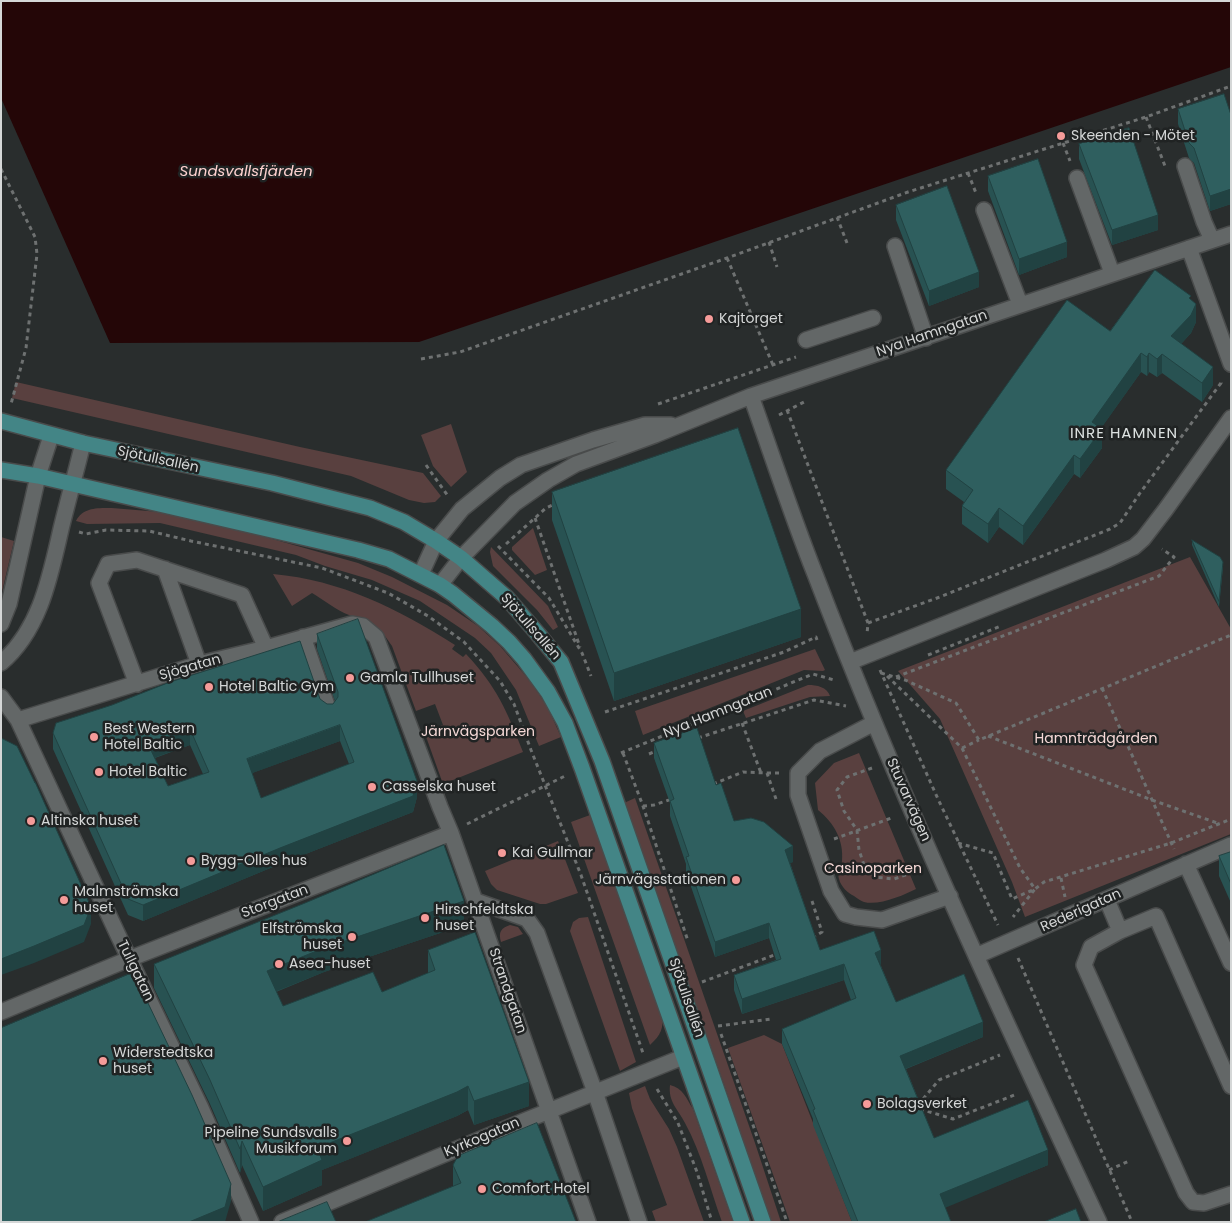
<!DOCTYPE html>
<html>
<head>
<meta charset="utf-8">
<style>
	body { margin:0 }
	#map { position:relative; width:1232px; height:1223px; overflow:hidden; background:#292d2d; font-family:Poppins,sans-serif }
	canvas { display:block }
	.frame { position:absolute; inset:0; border:2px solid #d5d7d7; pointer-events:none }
</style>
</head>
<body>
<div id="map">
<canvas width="1232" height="1223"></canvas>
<div class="frame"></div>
</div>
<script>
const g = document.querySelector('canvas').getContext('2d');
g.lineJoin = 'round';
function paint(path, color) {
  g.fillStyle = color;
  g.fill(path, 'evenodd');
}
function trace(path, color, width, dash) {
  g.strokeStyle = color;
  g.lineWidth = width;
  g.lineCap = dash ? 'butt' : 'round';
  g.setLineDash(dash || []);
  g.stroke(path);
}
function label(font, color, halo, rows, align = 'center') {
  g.font = font + ' Poppins,sans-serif';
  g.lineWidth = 5;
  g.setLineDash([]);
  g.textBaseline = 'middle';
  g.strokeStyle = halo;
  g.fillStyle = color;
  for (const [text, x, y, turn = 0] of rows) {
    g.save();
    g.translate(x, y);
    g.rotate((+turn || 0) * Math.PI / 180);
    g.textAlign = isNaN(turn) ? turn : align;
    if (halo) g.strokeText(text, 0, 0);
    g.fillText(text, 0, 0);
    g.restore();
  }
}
paint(new Path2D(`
	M16,382L300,447L423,473L441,496L435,502L424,503L409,500L351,476L12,398Z
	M451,424L467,472L451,487L433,466L421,435Z
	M112,508L160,512L251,533L358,563L392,577L447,605L478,626L500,646L531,682L548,708L561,737L539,746L516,690L491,653L475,638L420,601L372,580L325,566L296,555L160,523L87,524L76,521C83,507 98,508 112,508Z
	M533,528L547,570L535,575L512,550V547Z
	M1,537L14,541L1,596Z
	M491,547L548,606L558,627L553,630L537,610L493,566L490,552Z
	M1190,557L1231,629V834L1025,917L1012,882L940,719L898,671Z
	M273,574C341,580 398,609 455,645L452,649L463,657L466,654C497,687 507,711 523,752L443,784L424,731L443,725L435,704L416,711L392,646C377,623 372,624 349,615C336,610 324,600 312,593L292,606Z
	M815,649L825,670L823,671L804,670L643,735L635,711Z
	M808,685C817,685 827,687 830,696L810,697L746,718L743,711Z
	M859,753L916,889C904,895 879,906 864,902C861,901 857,898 854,896C848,893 841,887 839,879C837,872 841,868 842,861C844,840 834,823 818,810L815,783L834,763Z
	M635,798L755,1143L781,1222H770L726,1090L624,803Z
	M590,815L662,1014C664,1028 661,1035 650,1045L571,822Z
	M558,841L578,893L546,904H540L497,890L491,884L485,871Z
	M588,917L636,1062L620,1071L570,931L573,922L579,918Z
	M510,925L518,927L523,934L501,942C498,932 501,928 510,925Z
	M764,1035L782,1044L852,1222H790L728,1048Z
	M670,1085C683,1088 686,1098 693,1109L733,1222H722C710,1189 702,1154 685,1123C678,1109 668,1102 670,1085Z
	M645,1086L650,1099L669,1129L677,1147L704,1222H656L652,1211L667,1205L632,1108L629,1093Z`), '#59403f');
paint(new Path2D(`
	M1,1H1231V67L419,342L110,343L1,98Z`), '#240607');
const minor = new Path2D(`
	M1185,166L1204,222L1212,240
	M1077,178L1112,273
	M984,210L1020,304
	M895,246L926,338
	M1189,248L1231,364
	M806,340L873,318
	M751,396C772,455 792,516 815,574C899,794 999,1008 1099,1222
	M165,569L199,664
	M421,574L436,541L462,509L500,478L521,465L593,440L645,425H671
	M440,585L461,558L515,503L548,480L576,464L655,435L751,396L1231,234
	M1,624L9,604L38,476L51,436
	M303,637L329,711
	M850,662L1106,560L1134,547L1143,539L1166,509L1231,418
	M1,663C40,630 50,577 61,529C68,500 76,472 83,443
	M137,684L99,583L108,564L137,560L242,595L266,648
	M1,697L18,720L118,935L201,1108L251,1222
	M18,720L199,664L266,648L352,624L363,626L376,637L440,807L451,833L588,1222
	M874,723L820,751L798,773V795L831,891L845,914L856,917L882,920L950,896
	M1186,864L1231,963
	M1107,900L1120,931L1156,916L1231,1086
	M476,901L527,919L537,933L595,1092L639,1222
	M1120,931L1091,947L1084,965L1186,1193L1193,1202L1204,1203L1231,1194
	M976,956L1231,845
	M1,1012L129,959L451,833
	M282,1222L524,1121L683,1057`);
const major = new Path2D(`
	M1,421L83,443L272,483L370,508L404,522L436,541L461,558L507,598L538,634L561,662L602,761L763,1222
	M1,470L38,476L358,550L389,559L440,585L453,594L492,626L509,642L524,659L548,692L565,723L582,768L742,1222`);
trace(minor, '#494b4b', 18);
trace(major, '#494b4b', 18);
trace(new Path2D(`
	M1146,117L1165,166
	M1063,143L1070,161
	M1,169L35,237L37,254L26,348L11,404
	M968,173L976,193
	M837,217L847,243
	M769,242L777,267
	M727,258L773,365
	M421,359L460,352L727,258L908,192L1146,117L1231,86
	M658,404L796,357
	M787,410L868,623L867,634
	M779,415L804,402
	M426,465L448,496
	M535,518L580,647
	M79,532L86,534L106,530L149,531L191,541L322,568L388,593L428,616L464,642L500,681L514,704L531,750L581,875L643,1053
	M506,544L546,508L555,504
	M498,546L549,598L582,653L591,676
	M868,623L937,598L1110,529L1120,523L1140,493L1221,383L1220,381
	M928,655L1001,626
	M880,670L938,799L998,925
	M881,673L905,680L956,703L979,740L1231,635
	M887,676L962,748L979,740
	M896,677L1159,576L1174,557L1162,549
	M1102,688L1174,849
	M605,712L784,652L816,637L817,640
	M742,723L761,773
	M988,736L1152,800L1220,824
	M698,738L814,700L846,706
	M962,748L1020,868L1035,889L1013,917
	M621,753L813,674L834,680
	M623,753L643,806L688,941
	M649,754L656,751
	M872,768L847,777L837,790L844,811L857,830L859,850L864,865L875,877L894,879L917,871
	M767,773H779
	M713,784L743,772L767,773L776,799
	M643,806L654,805L672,799
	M467,824L565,776
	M834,839L894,817
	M958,843L993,853L1012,899L1035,889L1044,882L1171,843L1231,819
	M1061,878L1065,897
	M812,901L822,932L812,938
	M1018,958L1132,1222
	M702,982L777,954
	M718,1026L771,1019
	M721,1034L787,1222
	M657,1089L678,1123L697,1172L712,1222
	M918,1105L939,1080L1000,1055
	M920,1109L953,1119L1017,1094
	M1109,1170L1129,1161`), '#6e7171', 3, [4, 4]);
trace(minor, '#636767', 15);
trace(major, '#438586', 15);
paint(new Path2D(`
	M1178,109L1231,115V204L1210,211L1194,163L1189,158L1178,124Z
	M1079,144L1158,230L1112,245L1079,159Z
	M988,176L1067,257L1019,275L988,191Z
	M896,205L979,287L929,306L896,220Z
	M1191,300L1196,322L1191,333L1181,344L1213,385L1202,402L1162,373L1157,377L1149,372L1147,376L1141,372L1101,428L1102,448L1080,478L1074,474L1023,545L999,527L988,543L962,524V506L964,502L946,489V470L1110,331Z
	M552,492L801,637L614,701L552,520Z
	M1192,540L1223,567L1219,607L1192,545Z
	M317,634L417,797L413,812L280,864L143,921L128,915L53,749V733L333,704L335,701L317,649ZM340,741L349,764L261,798L252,773ZM190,745L203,774L168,786L155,758Z
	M654,743L716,785L734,821L793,862L790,863L820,950L881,966L896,1002L983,1037L906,1069L934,1138L1048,1165L945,1207L951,1222H852L813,1125V1119L782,1044V1029L851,1000L844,980L742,1014L734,990V975L776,960L769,938L715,957L686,872V864L670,816V803L654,758Z
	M1231,852V903L1219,876V856Z
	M464,925L324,972L276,992L283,1006L382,992L428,973V950L529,1106L474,1125L468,1110L457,1116L322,1170V1185L263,1211L242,1165L240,1173L210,1104L154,988V964Z
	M453,1165L576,1222L453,1186Z`), '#285252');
paint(new Path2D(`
	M1231,189V204L1210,211V196Z
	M1158,215V230L1112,245V230Z
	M1067,242V257L1019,275V259Z
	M979,272V287L929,306V291Z
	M1196,304V322L1191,333L1171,355V336Z
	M1141,353V372L1092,441V422Z
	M1149,353V372L1147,376V357Z
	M1162,354V373L1157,377V359Z
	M1213,367V385L1202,402V383Z
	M1102,429V448L1080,478V459Z
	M1074,455V474L1023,545V526Z
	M999,508V527L988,543V524Z
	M801,609V637L614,701V673Z
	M340,725V741L247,775V759Z
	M190,729V745L148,760V744Z
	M417,781V797L413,812L280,864L143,921V905Z
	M793,846V862L785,865V850Z
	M464,901V925L324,972L267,995V971L324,948Z
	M91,907V924L84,942L34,963L1,975V959Z
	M769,923V938L715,957V942Z
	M881,950V966L875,953Z
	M844,964V980L742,1014V999Z
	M983,1022V1037L900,1071V1056Z
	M529,1082V1106L474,1125V1101Z
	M468,1086V1110L457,1116L322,1170V1185L263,1211V1187L317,1148Z
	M242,1141V1165L240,1173V1149Z
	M1048,1150V1165L940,1210V1194Z
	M231,1184V1201L225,1222H189Z`), '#214242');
const building = new Path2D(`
	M1224,94L1231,115V189L1210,196L1194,148L1189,143L1178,109Z
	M1129,128L1158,215L1112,230L1079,144Z
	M1038,159L1067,242L1019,259L988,176Z
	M947,186L979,272L929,291L896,205Z
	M1155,270L1191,296L1189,298L1196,304L1191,315L1171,336L1213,367L1202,383L1162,354L1157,359L1149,353L1147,357L1141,353L1092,422L1102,429L1080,459L1074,455L1023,526L999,508L988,524L962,506L973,490L946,470L1067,300L1110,331Z
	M738,428L801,609L614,673L552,492Z
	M1192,540L1220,557L1223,562L1219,601Z
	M358,619L417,781L413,796L280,848L143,905L128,899L53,733L56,723L112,705L170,682L300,641L320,699L327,704H333L338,697V692L317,634ZM340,725L354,762L261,798L247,759ZM190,729L209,772L168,786L148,744Z
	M697,728L716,785L721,783L734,821L751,818L764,822L793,846L785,850L820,950L874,931L881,950L875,953L896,1002L964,974L983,1022L900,1056L934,1138L1028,1100L1048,1150L940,1194L951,1222H858L813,1110L815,1109L782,1029L856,998L844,964L742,999L734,975L781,959L769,923L715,942L686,857L689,856L670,801L674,799L654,743Z
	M1,738L17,746L35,783V782L91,907L84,925L34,946L1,959Z
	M444,845L464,901L324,948L267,971L283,1006L373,972L382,992L435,970L428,950L475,932L529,1082L474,1101L468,1086L457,1092L317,1148L322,1160L263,1187L242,1141L240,1149L210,1080L154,964L305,903Z
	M1231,852V884L1219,856Z
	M132,973L134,978H136L192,1095L231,1184L225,1207L189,1222H1V1028Z
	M537,1123L576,1222H365L461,1183L453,1165L458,1156Z
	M327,1202L336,1222L280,1221Z
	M1076,1209L1081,1222H1044Z`);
paint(building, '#2f5f5f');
trace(building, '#214242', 1);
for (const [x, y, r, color] of [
	[1061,136,5,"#f59b99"],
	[709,319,5,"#f59b99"],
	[350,678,5,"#f59b99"],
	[209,687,5,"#f59b99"],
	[94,737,5,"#f59b99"],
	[99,772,5,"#f59b99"],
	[372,787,5,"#f59b99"],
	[31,821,5,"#f59b99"],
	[502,853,5,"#f59b99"],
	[191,861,5,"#f59b99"],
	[736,880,5,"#f59b99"],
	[64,900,5,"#f59b99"],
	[425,918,5,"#f59b99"],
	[352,937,5,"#f59b99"],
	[279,964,5,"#f59b99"],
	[103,1061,5,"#f59b99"],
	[867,1104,5,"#f59b99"],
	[347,1141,5,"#f59b99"],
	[482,1189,5,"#f59b99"]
]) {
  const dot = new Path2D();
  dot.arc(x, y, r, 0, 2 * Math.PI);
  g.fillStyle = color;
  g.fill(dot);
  trace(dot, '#202323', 2);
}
label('14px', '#d5d7d7', '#202323', [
	["Skeenden - Mötet",1071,136],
	["Kajtorget",719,319],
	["Gamla Tullhuset",360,678],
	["Hotel Baltic Gym",219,687],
	["Best Western",104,729],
	["Hotel Baltic",104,745],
	["Hotel Baltic",109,772],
	["Casselska huset",382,787],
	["Altinska huset",41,821],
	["Kai Gullmar",512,853],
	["Bygg-Olles hus",201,861],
	["Järnvägsstationen",726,880,"right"],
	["Malmströmska",74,892],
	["huset",74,908],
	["Hirschfeldtska",435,910],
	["huset",435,926],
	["Elfströmska",342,929,"right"],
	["huset",342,945,"right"],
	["Asea-huset",289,964],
	["Widerstedtska",113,1053],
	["huset",113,1069],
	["Bolagsverket",877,1104],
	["Pipeline Sundsvalls",337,1133,"right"],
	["Musikforum",337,1149,"right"],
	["Comfort Hotel",492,1189]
], 'left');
label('14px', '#d5d7d7', '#202323', [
	["Nya Hamngatan",932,334,-19],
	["Sjötullsallén",158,460,12],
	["Sjötullsallén",530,627,49],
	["Sjögatan",190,668,-16],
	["Nya Hamngatan",718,713,-22],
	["Stuvarvägen",908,800,66],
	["Storgatan",275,902,-21],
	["Rederigatan",1081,911,-24],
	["Tullgatan",135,971,64],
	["Strandgatan",507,991,71],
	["Sjötullsallén",686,998,71],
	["Kyrkogatan",482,1138,-23]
]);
label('14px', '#f6d9d7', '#202323', [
	["Järnvägsparken",478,732],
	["Hamnträdgården",1096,739],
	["Casinoparken",873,869]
]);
label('italic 15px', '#fed2d0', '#202323', [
	["Sundsvallsfjärden",246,172]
]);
g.letterSpacing = '1px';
label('15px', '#dde2e1', '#202323', [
	["INRE HAMNEN",1124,434]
]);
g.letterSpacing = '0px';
</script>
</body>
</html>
